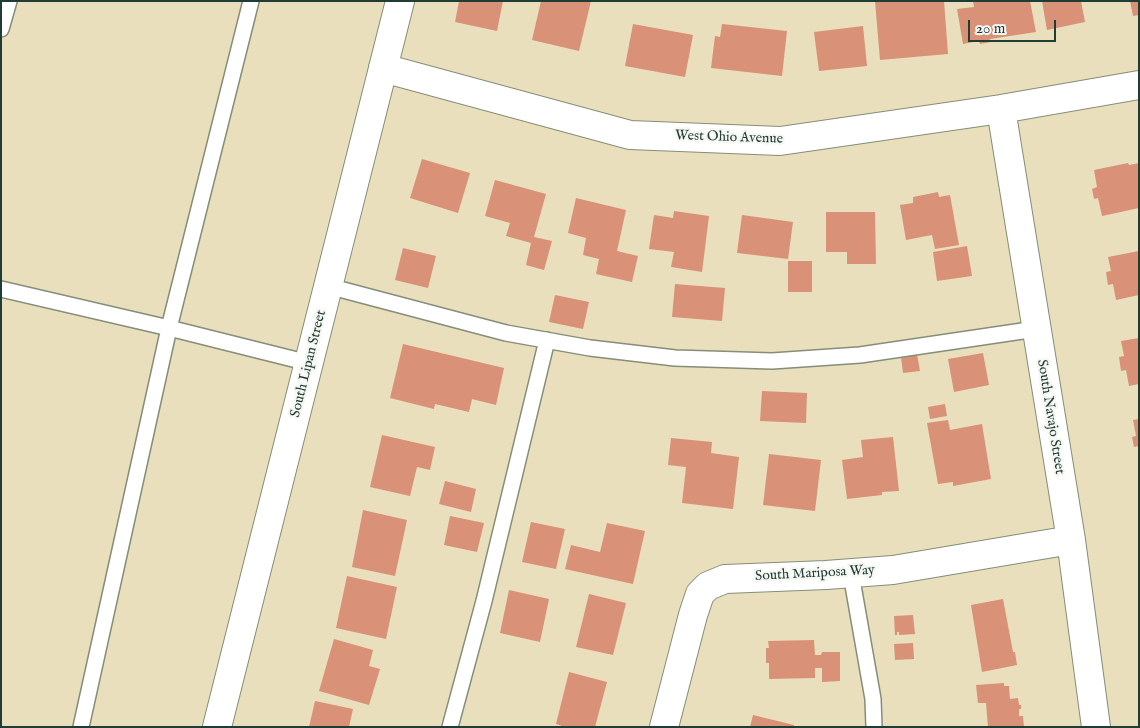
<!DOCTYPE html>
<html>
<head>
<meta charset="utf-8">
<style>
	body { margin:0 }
	#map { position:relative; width:1140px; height:728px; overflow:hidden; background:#e9dfbd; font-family:"IM FELL English",serif }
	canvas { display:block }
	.frame { position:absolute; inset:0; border:2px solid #1f3d34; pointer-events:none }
	.scale { position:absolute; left:968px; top:20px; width:88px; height:22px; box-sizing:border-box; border:2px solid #1f3d34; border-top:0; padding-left:6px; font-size:15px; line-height:18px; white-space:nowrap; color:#1f3d34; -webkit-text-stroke:4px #f6f6f2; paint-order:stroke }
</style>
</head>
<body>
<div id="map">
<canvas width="1140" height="728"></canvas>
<div class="frame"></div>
<div class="scale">20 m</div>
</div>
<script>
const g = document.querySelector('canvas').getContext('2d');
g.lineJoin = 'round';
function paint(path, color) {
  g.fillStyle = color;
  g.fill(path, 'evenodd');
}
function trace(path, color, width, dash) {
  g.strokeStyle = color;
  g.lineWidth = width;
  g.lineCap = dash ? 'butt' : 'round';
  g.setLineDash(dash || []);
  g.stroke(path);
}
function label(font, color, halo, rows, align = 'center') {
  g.font = font + ' "IM FELL English",serif';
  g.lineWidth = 4.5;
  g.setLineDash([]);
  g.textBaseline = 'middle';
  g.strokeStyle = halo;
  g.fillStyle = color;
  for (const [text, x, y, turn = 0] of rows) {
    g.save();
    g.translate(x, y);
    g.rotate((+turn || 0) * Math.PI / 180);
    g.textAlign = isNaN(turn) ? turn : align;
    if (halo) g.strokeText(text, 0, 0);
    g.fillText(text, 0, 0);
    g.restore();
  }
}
paint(new Path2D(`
	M459,1H503L497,31L455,22Z
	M541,1H591L579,51L532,40Z
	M875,1H944L948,54L880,60Z
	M973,1H1030L1036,32L990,39L991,42L980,44L979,41L963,44L957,9L974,7Z
	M1042,1H1081L1085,22L1047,30Z
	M1130,1H1139V15L1133,16Z
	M633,24L693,35L685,77L625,66Z
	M722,24L787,31L782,76L711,68L715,36L720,37Z
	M863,26L867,66L819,71L814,32Z
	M422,159L470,173L458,213L410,198Z
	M1128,163L1129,165L1139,163V208L1102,216L1098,198L1094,199L1092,189L1097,187L1094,170Z
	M495,180L546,194L534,237L552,241L544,270L526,265L531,243L506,236L510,223L485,216Z
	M938,192L939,197L950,195L959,245L935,249L932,235L906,240L900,205L913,203V197Z
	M576,198L626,210L617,251L638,256L632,282L596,274L599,259L583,255L586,238L568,233Z
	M674,211L709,216L702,272L671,267L674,252L649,249L654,215L673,218Z
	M826,212H875L876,264H847V252H826Z
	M742,215L793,222L788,259L737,253Z
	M967,246L972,276L937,281L933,252Z
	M403,248L436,256L428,288L395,280Z
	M1139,251V295L1116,300L1113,284L1108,285L1106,272L1111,271L1108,257Z
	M788,261H812V292H788Z
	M675,284L725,288L722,321L672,317Z
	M555,295L589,302L583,329L549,322Z
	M1139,338V384L1129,386L1126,370L1121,371L1119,357L1124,356L1121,341Z
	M403,344L504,368L496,405L472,399L469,412L435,404L434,409L390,398Z
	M983,353L989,385L954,392L948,359Z
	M917,354L920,371L903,373L901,357Z
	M762,391L807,393L806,423L760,421Z
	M945,404L947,416L930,419L928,407Z
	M1139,419V446L1134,447L1132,437L1136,436L1133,420Z
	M948,420L950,430L982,424L991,479L953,486V482L938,484L927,423Z
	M382,435L435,447L430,470L417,467L410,496L370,487Z
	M893,437L899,491L882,492V495L847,499L842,460L863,457L861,440Z
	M671,438L712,442L711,453L739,457L733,509L682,503L686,467L668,465Z
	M769,454L821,460L815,511L763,505Z
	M445,481L476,489L471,512L439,504Z
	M363,510L407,520L395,576L352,567Z
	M450,516L484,523L477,552L444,545Z
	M531,522L565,529L556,569L522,562Z
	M607,523L645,531L633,584L565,569L571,545L600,552Z
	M347,576L397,587L386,639L336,628Z
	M509,590L549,599L540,642L500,633Z
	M589,594L626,603L613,655L576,647Z
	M1003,599L1013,652H1015L1017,665L982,672L971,605Z
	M913,615L915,634L899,635V632H897V635H895L894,616Z
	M334,639L373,650L369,666L380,669L369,705L319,691Z
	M814,640L815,655H821L822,652H840V681L822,682V668H815V678L769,679V663H766V648H769L768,641Z
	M913,643L914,659L895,660L894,644Z
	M569,672L607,682L595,727H565L556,724Z
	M1004,683V686H1009L1010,699L1018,698L1019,705H1021V709H1019V716H1023L1024,727H988L986,703H978L976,685Z
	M315,701L353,709L349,727H309Z
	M753,715L794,725V727H750Z`), '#d99177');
const service = new Path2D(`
	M1,29L9,1
	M328,286L506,333L590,348L675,358L772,361L860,355L1036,329
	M1,289L169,328L309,363
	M851,574L873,699L874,727
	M81,727L169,328L251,1
	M450,727L484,601L547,340`);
const minor = new Path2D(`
	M383,68L630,135L780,141L1001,109L1139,85
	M1001,109L1071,540L1096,727
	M664,727L693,615L700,594L708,586L725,579L826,575L893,570L1071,540`);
const tertiary = new Path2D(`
	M217,727L400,1`);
trace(service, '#848e78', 18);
trace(minor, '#848e78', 30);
trace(tertiary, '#848e78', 30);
trace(service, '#fff', 15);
trace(minor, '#fff', 28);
trace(tertiary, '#fff', 28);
label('14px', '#1f3d34', '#f6f6f2', [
	["West Ohio Avenue",729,138,2],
	["South Lipan Street",309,364,-76],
	["South Navajo Street",1050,417,81],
	["South Mariposa Way",815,574,-3]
]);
</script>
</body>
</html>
